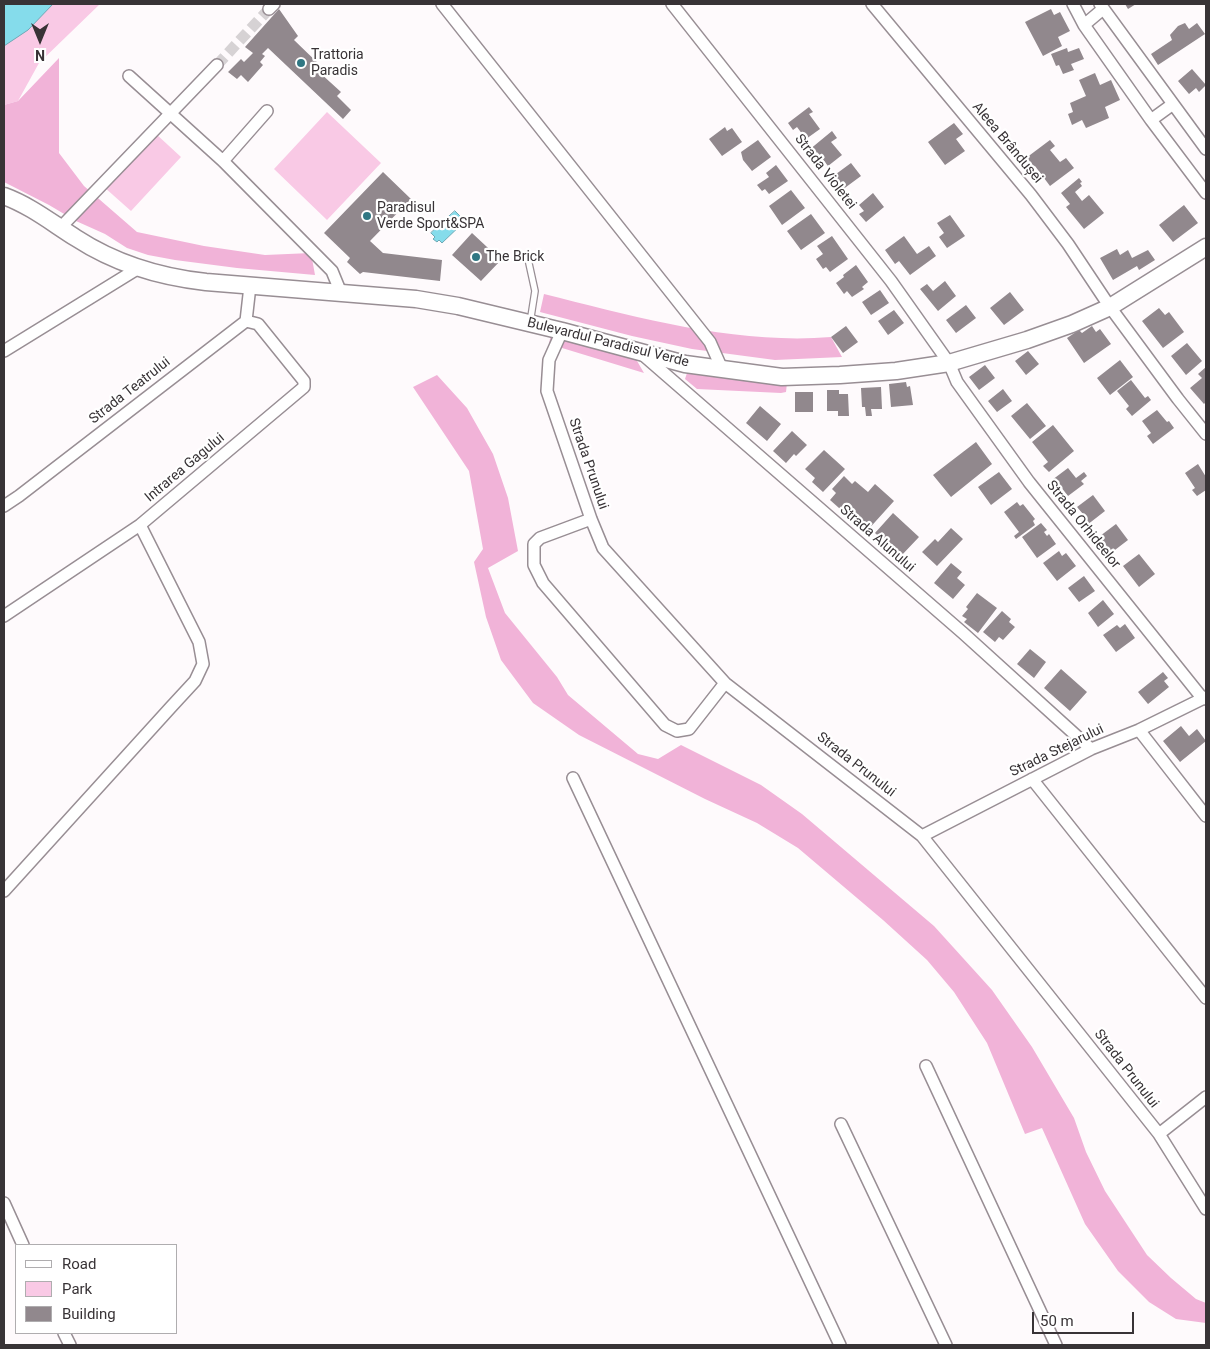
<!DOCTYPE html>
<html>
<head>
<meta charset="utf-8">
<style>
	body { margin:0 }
	#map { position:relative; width:1210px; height:1349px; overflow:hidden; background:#fefafc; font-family:Roboto,sans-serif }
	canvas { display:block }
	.frame { position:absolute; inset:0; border:5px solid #383336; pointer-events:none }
	.legend { position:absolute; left:15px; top:1244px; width:162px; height:90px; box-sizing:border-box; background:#fff; border:1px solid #afadaf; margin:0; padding:6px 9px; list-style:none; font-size:15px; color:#383336 }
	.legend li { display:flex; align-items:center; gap:10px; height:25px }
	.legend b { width:25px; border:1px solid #afadaf }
	.north { position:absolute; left:15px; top:15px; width:50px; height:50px; -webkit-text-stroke:4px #fff; paint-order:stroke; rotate:180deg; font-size:14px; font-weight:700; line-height:20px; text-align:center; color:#383336 }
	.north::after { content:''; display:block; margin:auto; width:18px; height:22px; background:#383336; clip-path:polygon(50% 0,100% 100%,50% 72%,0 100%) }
	.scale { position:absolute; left:1032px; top:1312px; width:102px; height:22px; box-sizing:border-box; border:2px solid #383336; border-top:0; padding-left:6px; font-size:15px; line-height:18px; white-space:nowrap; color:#383336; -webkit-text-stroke:4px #fff; paint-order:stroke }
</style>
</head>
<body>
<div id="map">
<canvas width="1210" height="1349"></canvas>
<div class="frame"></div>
<ul class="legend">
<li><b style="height:6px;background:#fff"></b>Road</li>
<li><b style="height:14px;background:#f9c9e5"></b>Park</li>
<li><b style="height:14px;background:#91888d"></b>Building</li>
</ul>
<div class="north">N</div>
<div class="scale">50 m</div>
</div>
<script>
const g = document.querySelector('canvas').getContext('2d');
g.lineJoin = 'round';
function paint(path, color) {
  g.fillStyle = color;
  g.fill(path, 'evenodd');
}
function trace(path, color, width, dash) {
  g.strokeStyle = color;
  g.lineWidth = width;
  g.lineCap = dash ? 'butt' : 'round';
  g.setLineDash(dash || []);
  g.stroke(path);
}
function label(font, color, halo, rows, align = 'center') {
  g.font = font + ' Roboto,sans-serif';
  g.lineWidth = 4.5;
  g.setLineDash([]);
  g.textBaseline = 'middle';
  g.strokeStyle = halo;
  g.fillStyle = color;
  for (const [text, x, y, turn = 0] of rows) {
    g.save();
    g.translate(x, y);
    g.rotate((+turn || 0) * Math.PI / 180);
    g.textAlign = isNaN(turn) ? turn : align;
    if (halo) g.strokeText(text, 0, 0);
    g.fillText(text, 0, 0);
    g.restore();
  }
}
paint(new Path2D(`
	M4,4H100L39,63L18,101L4,105Z
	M327,112L381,163L327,220L274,169Z
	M155,133L181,157L131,211L104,187Z`), '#f9c9e5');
paint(new Path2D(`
	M59,58V153L84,186L137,232L204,246L265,255L311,253L315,275L237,268L175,260L148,255L127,248L105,234L76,221L49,205L4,182V105L18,101Z
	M544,294C635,317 737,345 831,337L842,357L775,360L692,349L632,336L540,312Z
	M552,328L633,354L644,373L549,344Z
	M688,370L787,383L786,392L781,393L697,389L685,379Z
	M437,375L467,408L493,454L508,498L518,551L488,568L505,613L557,677L568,695L638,754L658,759L681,745L761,785L802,814L934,926L992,990L1032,1047L1074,1118L1086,1152L1105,1191L1147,1255L1171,1278L1196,1299L1206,1303V1323L1176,1319L1149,1302L1118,1271L1085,1224L1042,1128L1025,1134L987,1043L954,992L927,960L883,920L798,848L757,823L705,799L579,735L533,703L501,660L486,617L474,562L483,549L469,471L413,387Z`), '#f1b3d8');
const water = new Path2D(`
	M4,4H53L28,30L4,46Z
	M455,211L465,221L442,243L439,240L437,242L433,239L435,237L431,233Z`);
paint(water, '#85dceb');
trace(water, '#6ea9b5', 1);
paint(new Path2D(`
	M1125,4H1136L1128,9Z
	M279,9L298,36L294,40L323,68L319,72L341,92L337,96L351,110L343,119L268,48L262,54L265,56L260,62L263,65L248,82L241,75L237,79L228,72L241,59L244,62L253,53L245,47Z
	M1051,9L1054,15L1060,12L1070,31L1058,37L1062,46L1043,56L1025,22Z
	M1185,23L1189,29L1197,23L1205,34L1158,65L1151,54L1172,40L1170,35L1178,26Z
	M1067,48L1068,52L1079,48L1084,59L1071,64L1074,70L1063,74L1059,65L1056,66L1051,54Z
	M1192,69L1206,85L1199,92L1196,88L1189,94L1178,81Z
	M1095,73L1100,85L1111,80L1120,100L1105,107L1109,118L1086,128L1082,120L1072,125L1068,114L1073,112L1070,103L1086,96L1079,80Z
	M809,107L813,112L809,114L820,129L806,139L797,127L793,130L788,123Z
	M954,123L963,134L956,139L965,151L945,165L928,142Z
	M725,127L727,131L732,128L742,142L722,156L709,139Z
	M832,131L837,138L831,142L842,155L828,166L817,152L813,155L809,150Z
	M758,140L771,157L752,171L743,160L741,152Z
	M1050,140L1055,146L1050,150L1060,162L1066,158L1074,168L1050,186L1035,166L1030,171L1022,161Z
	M851,163L861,176L842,190L832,177Z
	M776,165L788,181L769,194L765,189L762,191L757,185L769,177L766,173Z
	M383,172L411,199L370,241L383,253L442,260L440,281L363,272L360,274L347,262L350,258L324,233Z
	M1079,178L1082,182L1080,183L1082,186L1075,192L1082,201L1089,195L1104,213L1084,229L1066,207L1070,204L1061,193Z
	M791,190L805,208L782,225L769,206Z
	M873,193L884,207L866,222L859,214L864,211L859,205Z
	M1184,205L1198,223L1173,242L1159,225Z
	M811,214L825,233L801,250L787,231Z
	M950,215L965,236L947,248L939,237L944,233L937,223Z
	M472,233L501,260L481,281L452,255Z
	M832,236L848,259L830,272L826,267L823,269L816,259L823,254L817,246Z
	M904,236L917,254L929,246L936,256L910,275L899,261L895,264L885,250Z
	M1117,249L1120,255L1128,250L1132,258L1148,250L1155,260L1139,270L1137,266L1113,280L1100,258Z
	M856,265L868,282L862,287L864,289L852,297L847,291L844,294L836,283L844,277L843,275Z
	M945,281L956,296L938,311L920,289L927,284L933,291Z
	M880,290L889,303L871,315L862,302Z
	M1010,292L1024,310L1004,325L990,308Z
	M966,305L976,318L956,333L946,320Z
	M1159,308L1165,315L1169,312L1184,332L1163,348L1142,321Z
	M894,310L904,323L888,335L878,321Z
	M846,326L858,342L843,353L831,337Z
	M1092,326L1096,332L1100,329L1111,344L1084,363L1067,338L1079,330L1082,333Z
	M1187,343L1202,361L1186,375L1171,356Z
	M1028,351L1039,364L1026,375L1015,361Z
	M1120,360L1133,377L1110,395L1097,378Z
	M985,365L995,378L979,390L969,377Z
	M1206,367V402L1204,404L1190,388L1202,378L1198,374Z
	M1131,380L1145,398L1148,396L1151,400L1132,416L1126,409L1129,406L1117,391Z
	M906,382L907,387L910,386L913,405L891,407L889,384Z
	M881,387L882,409H871L872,416H866L865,407H862L861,388Z
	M1003,389L1012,401L997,412L988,401Z
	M827,390H839V394H848L849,416H838V411H827Z
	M795,392H813V412H795Z
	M1027,403L1046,426L1030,439L1011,416Z
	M760,406L781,424L767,441L746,423Z
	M1157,410L1167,422L1169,421L1174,428L1153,444L1147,436L1151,433L1142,421Z
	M1053,425L1074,451L1049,472L1043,466L1048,462L1032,442Z
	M792,431L807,445L796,456L794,454L786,463L773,451Z
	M976,442L992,464L951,497L933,475Z
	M824,450L845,469L823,492L812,482L815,478L805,469Z
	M1198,464L1206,477V490L1197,496L1192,490L1195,488L1185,473Z
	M1068,468L1076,478L1084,472L1087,476L1081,481L1084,484L1068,496L1061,487L1058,488L1052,480Z
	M999,472L1012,489L991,505L978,487Z
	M844,476L852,484L855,481L868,492L875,484L894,501L866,532L830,500L836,493L832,489Z
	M1093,495L1105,511L1087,525L1080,516L1083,514L1077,507Z
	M1017,502L1020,506L1023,504L1035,519L1033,521L1035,525L1016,539L1014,536L1019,532L1004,512Z
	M893,513L919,537L901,556L875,533Z
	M1041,523L1047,530L1044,532L1047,536L1049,534L1056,544L1037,558L1022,537Z
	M1116,524L1128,540L1111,553L1106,545L1102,548L1096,539Z
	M951,528L963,539L937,566L922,552L935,539L938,542Z
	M1059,551L1062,556L1066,553L1076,566L1057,581L1043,563Z
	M1139,554L1155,574L1139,587L1123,566Z
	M951,563L962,572L957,578L965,585L953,599L934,583Z
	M1084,576L1095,591L1079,602L1068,588Z
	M977,593L997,608L978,633L964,622L967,619L962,616L968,609L966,607Z
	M1103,600L1114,614L1098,627L1088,613Z
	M1002,611L1011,619L1009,622L1015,627L1003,640L999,637L995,642L983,632Z
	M1125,624L1135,638L1116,652L1103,635L1117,625L1120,628Z
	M1030,649L1046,662L1034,678L1017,664Z
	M1061,669L1087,692L1070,711L1044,688Z
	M1163,672L1168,678L1164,681L1169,687L1148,704L1138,692Z
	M1181,726L1189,736L1197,729L1206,741L1180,762L1163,741Z`), '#91888d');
trace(new Path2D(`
	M217,65L269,9`), '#d6d2d4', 11, [11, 5.5]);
const lane = new Path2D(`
	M528,259L535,291L530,323`);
const street = new Path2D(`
	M442,4L710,342L722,369
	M672,4L891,281L949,363L957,382L1029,482L1203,699
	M872,4L1031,195L1068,244L1110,307L1178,399L1206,434
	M1073,4L1084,25L1151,120L1206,193
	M1100,4L1206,149
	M269,9L274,4
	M1084,25L1103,9
	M129,76L223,161L332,271L341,293
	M1151,120L1173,104
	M223,161L267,111
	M61,227L217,65
	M246,321L250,286
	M562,331L549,360L547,391L591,519L603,548L725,683L922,836L1159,1134L1206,1209
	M4,351L137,269
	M642,354L963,633L1091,749
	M4,506L19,496L246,321
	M591,519L540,538L534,544V565L543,583L665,725L677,731L689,729L725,683
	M4,616L140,525L304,387V381L258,324L246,321
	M1139,730L1206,816
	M573,778L840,1345
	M1032,779L1206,998
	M922,836L1091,749L1139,730L1206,697
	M4,891L171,707L195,681L203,664L199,642L140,525
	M926,1066L1056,1345
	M841,1124L946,1345
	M1159,1134L1206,1097
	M4,1203L23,1245
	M64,1333L70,1345`);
const secondary = new Path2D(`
	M4,196C31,206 52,223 76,238C116,264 160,277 206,282L416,299L458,306L562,331L685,364L782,377L840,375L896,371L949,363L1027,340L1072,324L1110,307L1206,247`);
trace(lane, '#988e94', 8);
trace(street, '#988e94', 14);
trace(secondary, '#988e94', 19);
trace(lane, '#fff', 5.5);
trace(street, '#fff', 11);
trace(secondary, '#fff', 16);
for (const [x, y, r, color] of [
	[301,63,5,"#307783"],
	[367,216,5,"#307783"],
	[476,257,5,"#307783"]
]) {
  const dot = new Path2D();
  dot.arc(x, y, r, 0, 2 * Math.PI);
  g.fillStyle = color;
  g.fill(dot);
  trace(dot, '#fff', 2);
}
label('14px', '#383336', '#fff', [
	["Trattoria",311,55],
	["Paradis",311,71],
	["Paradisul",377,208],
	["Verde Sport&SPA",377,224],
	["The Brick",486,257]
], 'left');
label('14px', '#383336', '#fff', [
	["Aleea Brândușei",1007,143,50],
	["Strada Violetei",825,172,52],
	["Bulevardul Paradisul Verde",608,343,14],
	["Strada Teatrului",130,391,-38],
	["Strada Prunului",588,464,71],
	["Intrarea Gagului",185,468,-40],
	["Strada Orhideelor",1083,525,51],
	["Strada Alunului",877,539,41],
	["Strada Stejarului",1057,751,-26],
	["Strada Prunului",856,765,38],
	["Strada Prunului",1126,1069,52]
]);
</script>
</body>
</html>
